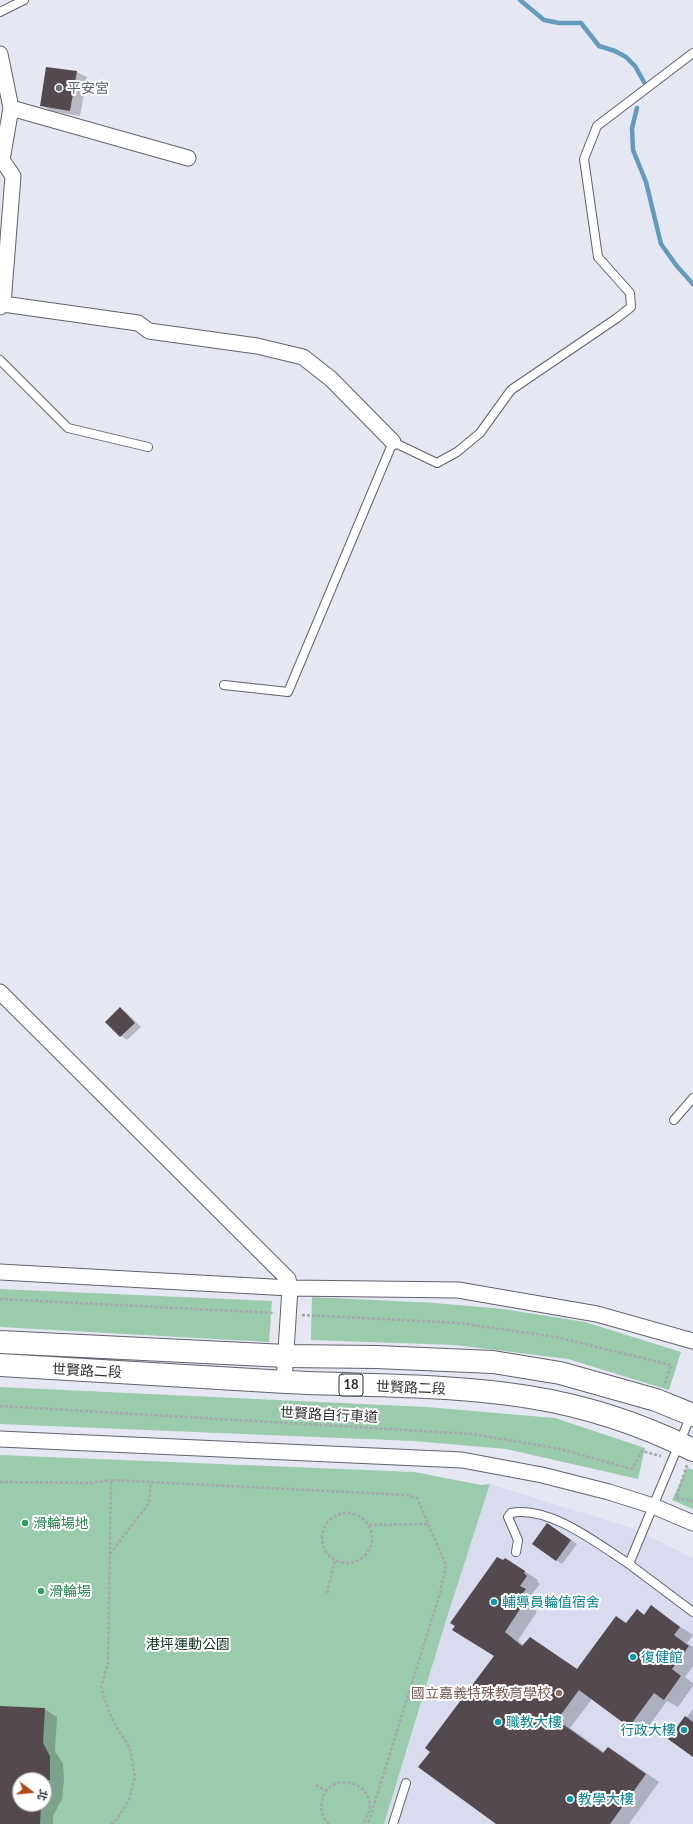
<!DOCTYPE html>
<html>
<head>
<meta charset="utf-8">
<style>
	body { margin:0 }
	#map { position:relative; width:693px; height:1824px; overflow:hidden; background:#e5e7f2; font-family:Lato,"Noto Sans TC",sans-serif }
	canvas { display:block }
	.north { position:absolute; left:12px; top:1772px; width:40px; height:40px; box-sizing:border-box; background:#fff; border:1px solid #ababad; border-radius:50%; rotate:106deg; font-size:11px; font-weight:700; line-height:16px; text-align:center; color:#2d2e32 }
	.north::after { content:''; display:block; margin:auto; width:14px; height:18px; background:#ae4c12; clip-path:polygon(50% 0,100% 100%,50% 72%,0 100%) }
</style>
</head>
<body>
<div id="map">
<canvas width="693" height="1824"></canvas>
<div class="north">北</div>
</div>
<script>
const g = document.querySelector('canvas').getContext('2d');
g.lineJoin = 'round';
function paint(path, color) {
  g.fillStyle = color;
  g.fill(path, 'evenodd');
}
function trace(path, color, width, dash) {
  g.strokeStyle = color;
  g.lineWidth = width;
  g.lineCap = dash ? 'butt' : 'round';
  g.setLineDash(dash || []);
  g.stroke(path);
}
function label(font, color, halo, rows, align = 'center') {
  g.font = font + ' Lato,"Noto Sans TC",sans-serif';
  g.lineWidth = 4;
  g.setLineDash([]);
  g.textBaseline = 'middle';
  g.strokeStyle = halo;
  g.fillStyle = color;
  for (const [text, x, y, turn = 0] of rows) {
    g.save();
    g.translate(x, y);
    g.rotate((+turn || 0) * Math.PI / 180);
    g.textAlign = isNaN(turn) ? turn : align;
    if (halo) g.strokeText(text, 0, 0);
    g.fillText(text, 0, 0);
    g.restore();
  }
}
paint(new Path2D(`
	M490,1484L635,1529L693,1558V1824H384L448,1614Z`), '#d9dcee');
paint(new Path2D(`
	M0,1289L272,1301L269,1342L0,1327Z
	M312,1297L435,1303L503,1309L585,1322L681,1352L669,1390L568,1359L455,1345L311,1340Z
	M0,1387L427,1407L555,1418L645,1448L638,1479L506,1449L414,1441L0,1424Z
	M0,1455L414,1472L481,1485L490,1484L448,1614L384,1824H0ZM20,1780H44V1804H20Z
	M687,1468L693,1470V1509L672,1500Z`), '#9bcbad');
paint(new Path2D(`
	M47,68L77,72L87,77L80,116L51,111L42,105Z
	M120,1009L126,1012L141,1027L127,1040L121,1036L106,1022Z
	M547,1524L577,1544L562,1564L556,1560Z
	M506,1559L538,1580L537,1581L540,1584L532,1594L538,1598L531,1607L537,1612L518,1640L524,1646L530,1638L578,1670L616,1617L627,1624L637,1610L645,1615L651,1607L693,1635L687,1643L693,1647V1666L685,1677L693,1683V1686L678,1707L667,1701L643,1734L629,1726L592,1699L570,1728L605,1753L609,1748L622,1756L659,1782L629,1824H495L496,1823L431,1751L495,1656L503,1562Z
	M0,1707L44,1709L57,1717L55,1751L63,1764L64,1780L62,1799L53,1816V1824H0ZM20,1780H44V1804H20Z
	M693,1709V1756L670,1739Z`), '#0003');
trace(new Path2D(`
	M520,0L544,20L559,23H581L599,46L615,51L626,57L635,66L644,82
	M637,108L632,128L633,150L646,182L661,244L676,265L693,284`), '#649bbc', 4.5);
paint(new Path2D(`
	M46,67L77,71L70,111L40,106Z
	M120,1007L135,1023L120,1037L105,1022Z
	M547,1523L571,1540L556,1561L532,1544Z
	M497,1557L503,1560L505,1558L525,1571L524,1573L527,1576L520,1586L526,1589L518,1599L524,1603L505,1632L522,1646L530,1637L577,1669L616,1616L626,1623L637,1609L644,1615L651,1605L680,1627L674,1635L689,1646L672,1669L681,1676L664,1700L654,1693L629,1727L579,1690L557,1720L603,1753L608,1747L646,1774L610,1824H496L418,1767L430,1752L425,1748L494,1656L452,1630L455,1626L450,1623Z
	M0,1706L45,1708L43,1743L50,1756V1780H20V1804H41L40,1824H0Z
	M685,1716L693,1722V1757L668,1739Z`), '#53494e');
const service = new Path2D(`
	M0,12L24,0
	M0,360L68,428L148,447
	M224,685L288,692L393,442L437,463L457,452L480,433L511,390L617,318L631,307L630,293L598,257L584,159L597,126L693,53
	M674,1120L693,1098
	M691,1415L629,1564L693,1612
	M516,1552L518,1540L508,1517L511,1513C549,1505 598,1544 629,1564
	M393,1824L406,1783`);
const minor = new Path2D(`
	M0,54L11,108L2,160L13,176L3,304L0,307
	M11,108L188,158
	M3,304L138,323L149,331L257,346L303,357L331,379L393,442
	M0,992L288,1279L290,1288L284,1382
	M0,1272L290,1288L458,1290L597,1314L693,1341
	M0,1439L462,1460L542,1475L609,1492L653,1506L693,1523`);
const primary = new Path2D(`
	M0,1342L286,1356L376,1357L493,1362L560,1373L656,1400L693,1415
	M0,1365C95,1371 190,1377 286,1382C366,1386 449,1384 529,1397C585,1406 643,1425 693,1450`);
trace(service, '#61626c', 10);
trace(minor, '#61626c', 17);
trace(primary, '#61626c', 24);
trace(new Path2D(`
	M0,1299L275,1313
	M302,1315L459,1323L556,1337L671,1365L664,1386
	M0,1406L473,1434L560,1449L632,1469L642,1451L661,1456
	M687,1465L676,1498L693,1501
	M0,1482L90,1483L111,1480
	M322 1538a25 25 0 1 1 50 0a25 25 0 1 1-50 0Z
	M369,1525L428,1524
	M110,1554L149,1503L151,1482
	M327,1593L335,1560
	M316,1785L326,1791
	M111,1824L117,1819L129,1800L135,1777L130,1748L117,1728L109,1712L101,1687L108,1663L111,1480L406,1495L417,1498L446,1565L440,1593L368,1824
	M329,1824C323,1818 320,1810 322,1802C328,1764 391,1786 362,1824`), '#a5a7af', 2.5, [3, 2]);
trace(service, '#fff', 8);
trace(minor, '#fff', 15);
trace(primary, '#fff', 22);
for (const [x, y, r, color] of [
	[59,88,4,"#6b7280"],
	[25,1523,4,"#2e9e5b"],
	[41,1591,4,"#2e9e5b"],
	[494,1602,4,"#0f9aa8"],
	[633,1657,4,"#0f9aa8"],
	[559,1693,4,"#8d6e63"],
	[498,1722,4,"#0f9aa8"],
	[684,1730,4,"#0f9aa8"],
	[570,1799,4,"#0f9aa8"]
]) {
  const dot = new Path2D();
  dot.arc(x, y, r, 0, 2 * Math.PI);
  g.fillStyle = color;
  g.fill(dot);
  trace(dot, '#fff', 1.5);
}
for (const [x, y, w] of [
	[351,1385,24]
]) {
  const box = new Path2D();
  box.roundRect(x - w / 2, y - 11, w, 22, 3);
  g.fillStyle = '#fff';
  g.fill(box);
  trace(box, '#2d2e32', 1);
}
label('bold 13px', '#2d2e32', null, [
	["18",351,1385]
]);
label('14px', '#5b616d', '#fff', [
	["平安宮",67,88]
], 'left');
label('14px', '#2d2e32', '#fff', [
	["世賢路二段",87,1371,3],
	["世賢路二段",411,1388,2],
	["世賢路自行車道",329,1415,3]
]);
label('14px', '#27864d', '#fff', [
	["滑輪場地",33,1523],
	["滑輪場",49,1591]
], 'left');
label('14px', '#0d838f', '#fff', [
	["輔導員輪值宿舍",502,1602],
	["復健館",641,1657],
	["職教大樓",506,1722],
	["行政大樓",676,1730,"right"],
	["教學大樓",578,1799]
], 'left');
label('14px', '#143523', '#fff', [
	["港坪運動公園",188,1644]
]);
label('14px', '#785e54', '#fff', [
	["國立嘉義特殊教育學校",551,1693]
], 'right');
</script>
</body>
</html>
